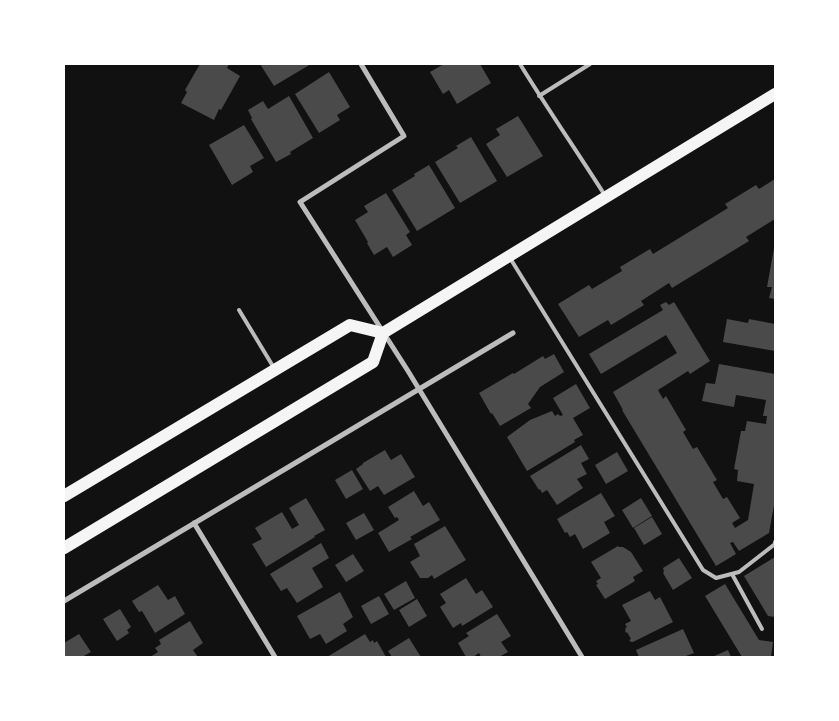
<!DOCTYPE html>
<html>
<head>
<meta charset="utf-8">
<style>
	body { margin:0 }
	#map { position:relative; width:839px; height:721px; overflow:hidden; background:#111; font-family:Montserrat,sans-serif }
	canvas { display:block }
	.frame { position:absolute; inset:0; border:65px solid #fff; pointer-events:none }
</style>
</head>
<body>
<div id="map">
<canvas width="839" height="721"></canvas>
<div class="frame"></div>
</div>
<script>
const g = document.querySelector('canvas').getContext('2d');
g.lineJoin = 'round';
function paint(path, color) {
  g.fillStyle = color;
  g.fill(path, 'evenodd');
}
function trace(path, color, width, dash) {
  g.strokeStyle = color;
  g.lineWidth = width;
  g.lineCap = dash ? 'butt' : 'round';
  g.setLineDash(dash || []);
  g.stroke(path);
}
paint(new Path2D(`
	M200,64H229L227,68L240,76L221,110L219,109L214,120L181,103L187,92L185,90Z
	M260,64H311L274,86Z
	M444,64H480L491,83L457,104L449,90L443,94L430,72Z
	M329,72L350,107L337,115L340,120L319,133L295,94Z
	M289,96L313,138L290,152L291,154L276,162L251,119L252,118L248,110L263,101L268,109Z
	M518,116L543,156L507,177L486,144L500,135L496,129Z
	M244,125L264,158L250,166L253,172L232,185L209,145Z
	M471,137L497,181L460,203L435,162L458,148L456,146Z
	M429,165L455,208L417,231L392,190L415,176L414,174Z
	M775,179V219L746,237L749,241L672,288L669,283L641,301L644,305L611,325L608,320L579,337L558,304L589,285L592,289L622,271L620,267L650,249L653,254L728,208L725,204L756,185L759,189Z
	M386,193L410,232L406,235L412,245L393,257L387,247L374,255L367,243L368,242L355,220L368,212L364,206Z
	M774,248H775V299L769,298L772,287H767Z
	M666,302L669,305L674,302L710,361L690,374L688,371L658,390L663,399L666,396L686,430L683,432L693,449L697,447L717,480L713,482L723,499L727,497L740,518L732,523L735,528L748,520L754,484L737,481L738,470L734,469L741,431H745L747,421L766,424L767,416H763L766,400L736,395L734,407L702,401L706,383L715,384L719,364L775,374V500L769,533L739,551L733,542L730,543L736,554L716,566L622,410H623L613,392L677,353L666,335L601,374L589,354L663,310L660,305Z
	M727,319L748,323L749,319L775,324V351L723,342Z
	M554,354L564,372L540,387L528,404L531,408L500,426L492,413L491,414L479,393L513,373L514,374L543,356L545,359Z
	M576,384L590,408L573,418L583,435L574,440L575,442L527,471L507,437L530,420L552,411L555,416L558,414L560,416L563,415L553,398Z
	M581,445L589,459L581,463L587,474L577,479L583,488L557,505L547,490L542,493L540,489L539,490L530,476Z
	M385,450L391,460L401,454L415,477L384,495L378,486L370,491L356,469L363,464V463Z
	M617,452L628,471L606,484L595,465Z
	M352,470L363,489L346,499L335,480Z
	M414,491L423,506L429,502L440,520L410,537L412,539L389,552L378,533L399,520L397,517L395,518L388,507Z
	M601,493L615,516L604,522L610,533L583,549L575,534L570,537L567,532L565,533L557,519Z
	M306,498L325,530L314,536L315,537L266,567L252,544L262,539L255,528L282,512L292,529L299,525L289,508Z
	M641,498L652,516L633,528L622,510Z
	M364,513L374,530L356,540L346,523Z
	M652,517L662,534L644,545L634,528Z
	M445,526L466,560L434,579L432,575L428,578H420L410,562L420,556L414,544Z
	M321,543L329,558L312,568L323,587L297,603L287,588L281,591L270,574Z
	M618,546L619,547H623L631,552L643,571L633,577L635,581L605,599L596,585L598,584L596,581L601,578L591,562Z
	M353,554L364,571L346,582L335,565Z
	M775,557V617L768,616L744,576Z
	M679,558L692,578L673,590L663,573L664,572L663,568Z
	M466,578L476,594L482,590L493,607L462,626L461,623L453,628L440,607L446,603L440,594Z
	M406,581L415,598L394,610L384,594Z
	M725,584L759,640L773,642L771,657H742L705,596Z
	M158,585L168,600L175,596L185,614L155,633L142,611L139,612L132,601Z
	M650,591L655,600L660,597L673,622L633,642H631L629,640L631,639L627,632L626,633L625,630L626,629L625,628L627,627L625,624L631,621L622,605Z
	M340,592L353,617L343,624L347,631L326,644L320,634L310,639L297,616Z
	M379,596L389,614L371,624L361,606Z
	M417,599L427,616L409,627L399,610Z
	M120,609L131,627L127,630L129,633L117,641L103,619Z
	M497,614L511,636L501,642L508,652L499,657H481L479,653L473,657H466L458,643L469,636L466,633Z
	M190,621L203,643L193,650L198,657H150L158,652L155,648L161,644L159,640Z
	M683,629L694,653L683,657H639L636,650Z
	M79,634L91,652L82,657H64V643Z
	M365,634L370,642L373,640L374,643L377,641L386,657H327Z
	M409,638L421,657H392L388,651Z
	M728,650L731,657H712Z`), '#4a4a4a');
trace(new Path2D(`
	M520,64C547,108 576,150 604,194
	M539,96L590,64
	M510,258L703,570L716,578L739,572L775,544V542
	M239,310L274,368
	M732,574L762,629`), '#bcbcbc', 4);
trace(new Path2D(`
	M361,64L404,136L300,202L408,371L582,657
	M194,523L275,657
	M64,601L513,333`), '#bcbcbc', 5);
trace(new Path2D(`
	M64,496L350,325L383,333
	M64,548L373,362L383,333L775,94`), '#f5f5f5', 12);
</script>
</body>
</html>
